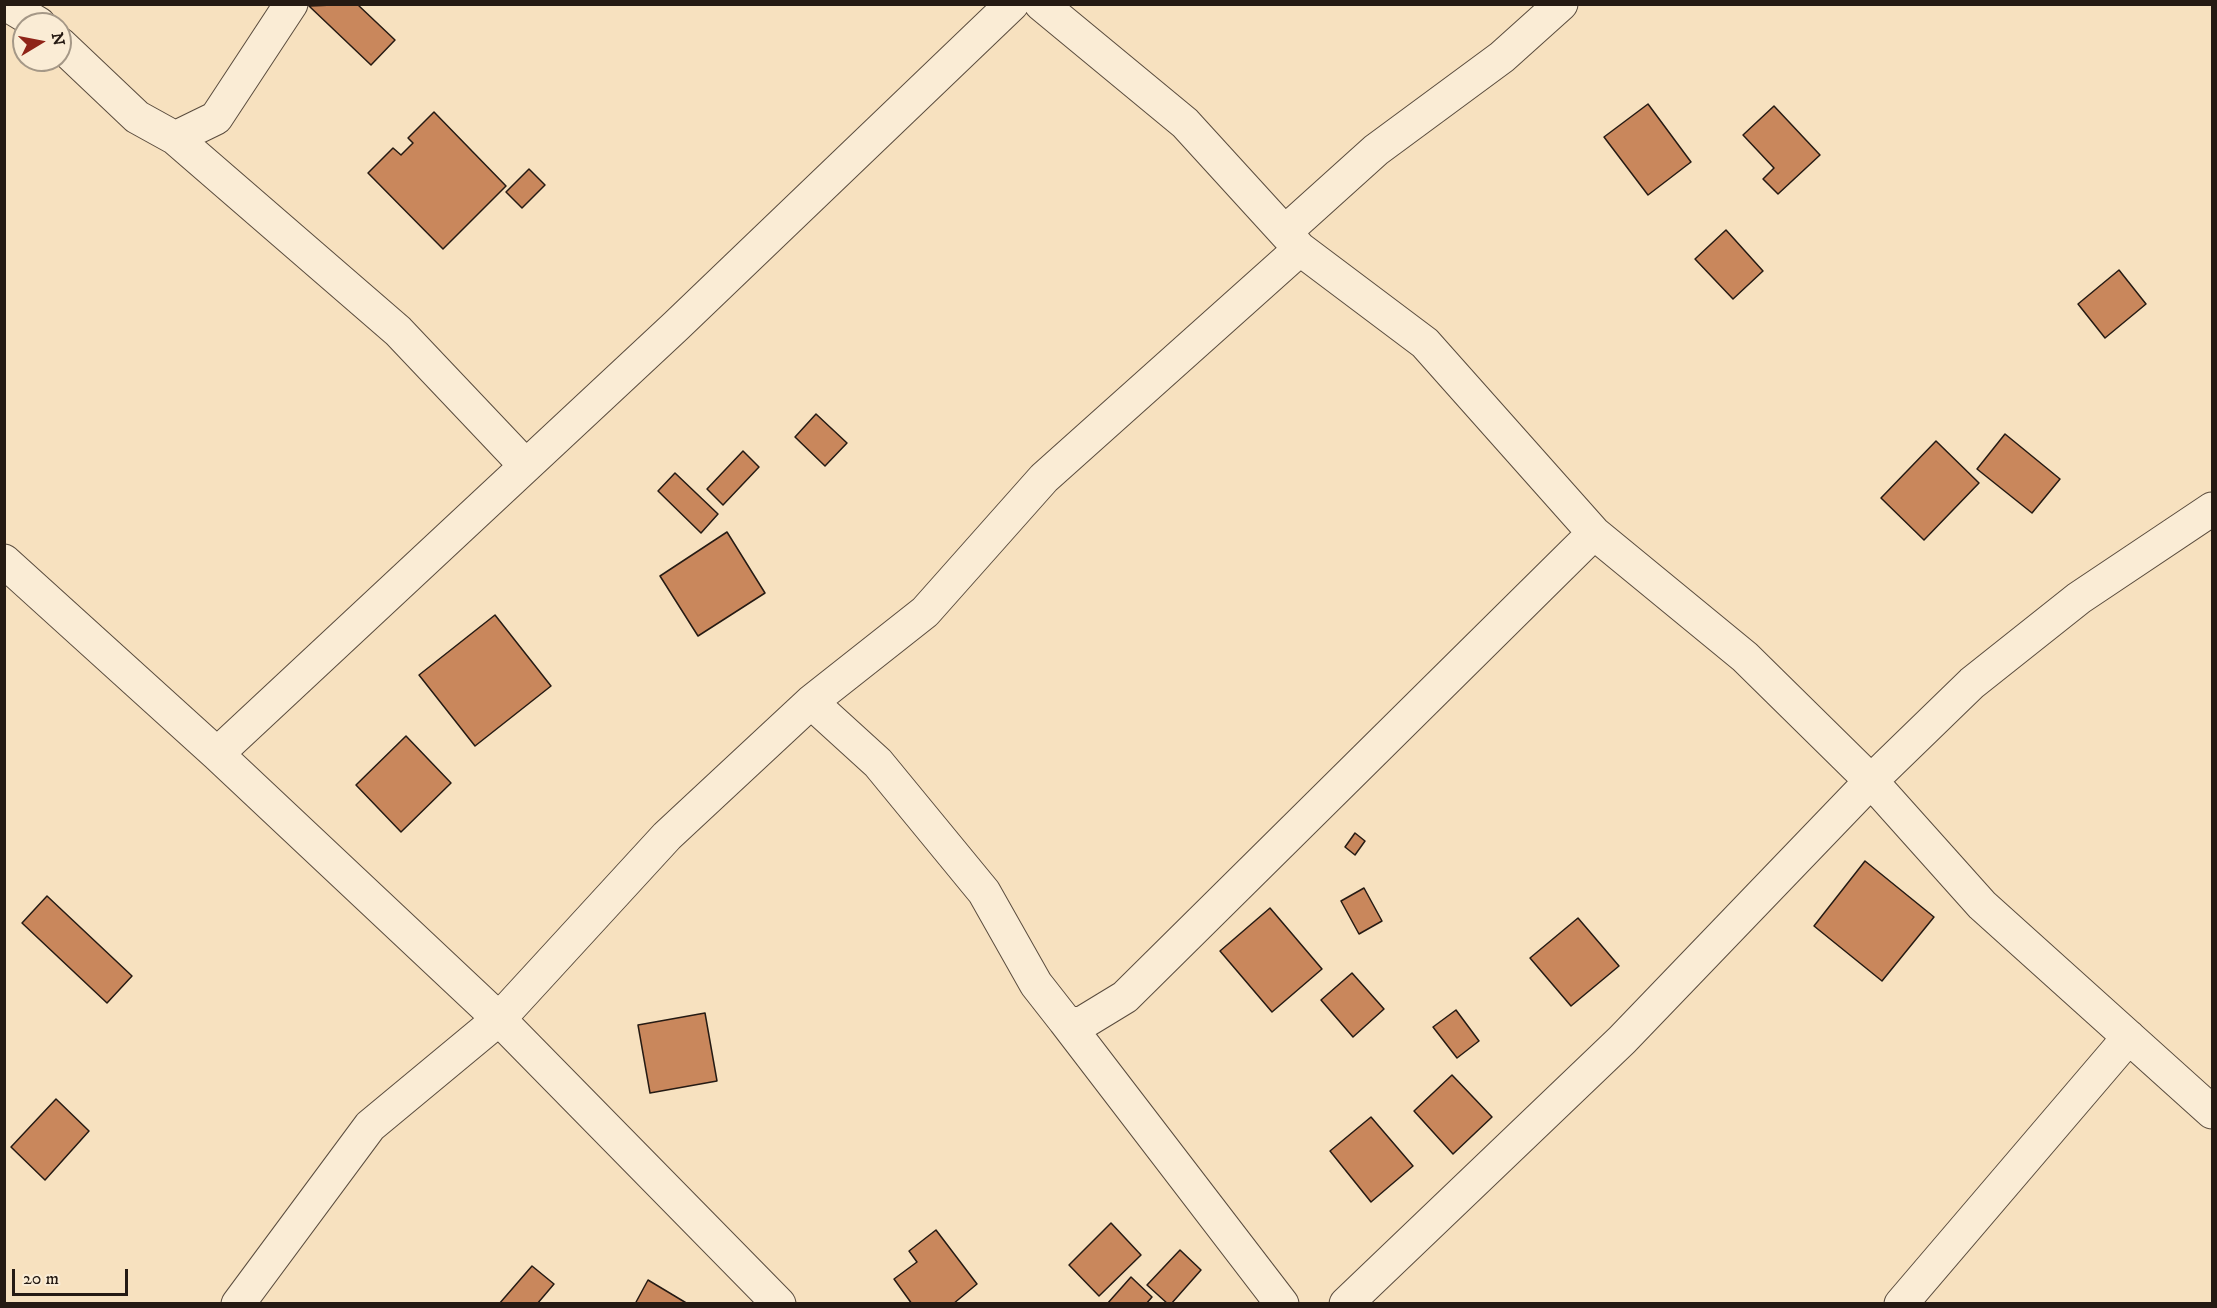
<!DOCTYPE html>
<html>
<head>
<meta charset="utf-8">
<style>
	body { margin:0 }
	#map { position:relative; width:2217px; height:1308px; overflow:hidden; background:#f7e1bf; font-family:"IM FELL DW Pica",serif }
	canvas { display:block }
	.frame { position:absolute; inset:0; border:6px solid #251a13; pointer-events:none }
	.north { position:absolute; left:12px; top:12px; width:60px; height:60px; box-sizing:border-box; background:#faecd5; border:2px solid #a59887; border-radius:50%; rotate:80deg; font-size:16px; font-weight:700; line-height:24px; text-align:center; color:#251a13 }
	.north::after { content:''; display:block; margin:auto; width:21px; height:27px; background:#8f2418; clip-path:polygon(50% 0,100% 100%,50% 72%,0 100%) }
	.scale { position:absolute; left:12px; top:1269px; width:116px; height:27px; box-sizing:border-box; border:3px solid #251a13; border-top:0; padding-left:8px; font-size:18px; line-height:21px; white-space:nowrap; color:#251a13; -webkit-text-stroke:4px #faecd5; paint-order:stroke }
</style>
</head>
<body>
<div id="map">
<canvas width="2217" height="1308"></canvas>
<div class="frame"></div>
<div class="north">N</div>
<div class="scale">20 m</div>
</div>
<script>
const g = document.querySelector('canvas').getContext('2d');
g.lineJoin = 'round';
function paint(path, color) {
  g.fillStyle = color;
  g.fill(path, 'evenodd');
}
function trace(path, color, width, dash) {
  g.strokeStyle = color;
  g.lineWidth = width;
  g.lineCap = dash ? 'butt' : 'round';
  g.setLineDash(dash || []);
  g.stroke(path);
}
const building = new Path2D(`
	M357,4L395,40L371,65L309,6Z
	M1648,104L1691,162L1648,195L1604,137Z
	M1774,106L1820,155L1778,194L1763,179L1774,168L1743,135Z
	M434,112L506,186L443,249L368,173L393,148L401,155L413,143L408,138Z
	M529,169L545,185L522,208L506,192Z
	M1726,230L1763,271L1733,299L1695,259Z
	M2119,270L2146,304L2105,338L2078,304Z
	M816,414L847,443L825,466L795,437Z
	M2005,434L2060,479L2032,513L1977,469Z
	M1936,441L1979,483L1924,540L1881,498Z
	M743,451L759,467L723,505L707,489Z
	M675,473L718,514L701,533L658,491Z
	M727,532L765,593L698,636L660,576Z
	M495,615L551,686L475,746L419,675Z
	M406,736L451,783L401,832L356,785Z
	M1355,833L1365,841L1355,855L1345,847Z
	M1865,861L1934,917L1882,981L1814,926Z
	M1364,888L1382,921L1359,934L1341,901Z
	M47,896L132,976L107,1003L22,923Z
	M1270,908L1322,969L1272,1012L1220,951Z
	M1578,918L1619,966L1571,1006L1530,958Z
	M1352,973L1384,1009L1353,1037L1321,1000Z
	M1456,1010L1479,1041L1457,1058L1433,1027Z
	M705,1013L717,1081L650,1093L638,1025Z
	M1452,1075L1492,1117L1453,1154L1414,1111Z
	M56,1099L89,1131L45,1180L11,1147Z
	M1371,1117L1413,1166L1371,1202L1330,1151Z
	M1111,1223L1141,1255L1099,1296L1069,1265Z
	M936,1230L977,1284L953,1304H912L894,1279L917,1262L909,1251Z
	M1180,1250L1201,1270L1171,1304H1168L1147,1285Z
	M532,1266L554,1284L537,1304H499Z
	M1131,1277L1152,1297L1146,1304H1107Z
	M648,1280L688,1304H635Z`);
paint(building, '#c9875c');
trace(building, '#251a13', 1.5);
const minor = new Path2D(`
	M6,4L39,24
	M1041,4L1185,123L1300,249L1425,343L1594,533L1745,657L1871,781L1982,905L2212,1112
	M60,44L137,117L175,138L216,118L291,4
	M175,138L398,331L525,465
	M1285,232L1376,150L1502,57L1561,4
	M4,561L217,754L499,1019L779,1304
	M811,702L878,763L984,892L1036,984L1065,1021L1079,1025L1125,997L1594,533
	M217,754L676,326L1012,4
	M1065,1021L1282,1304
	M238,1304L370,1126L499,1019L667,836L811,702L925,612L1044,478L1300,249
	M1346,1304L1622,1040L1871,781L1972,683L2079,598L2212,509
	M1901,1304L2129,1037`);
trace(minor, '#5a4c3e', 35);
trace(minor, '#faecd5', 33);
</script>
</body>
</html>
